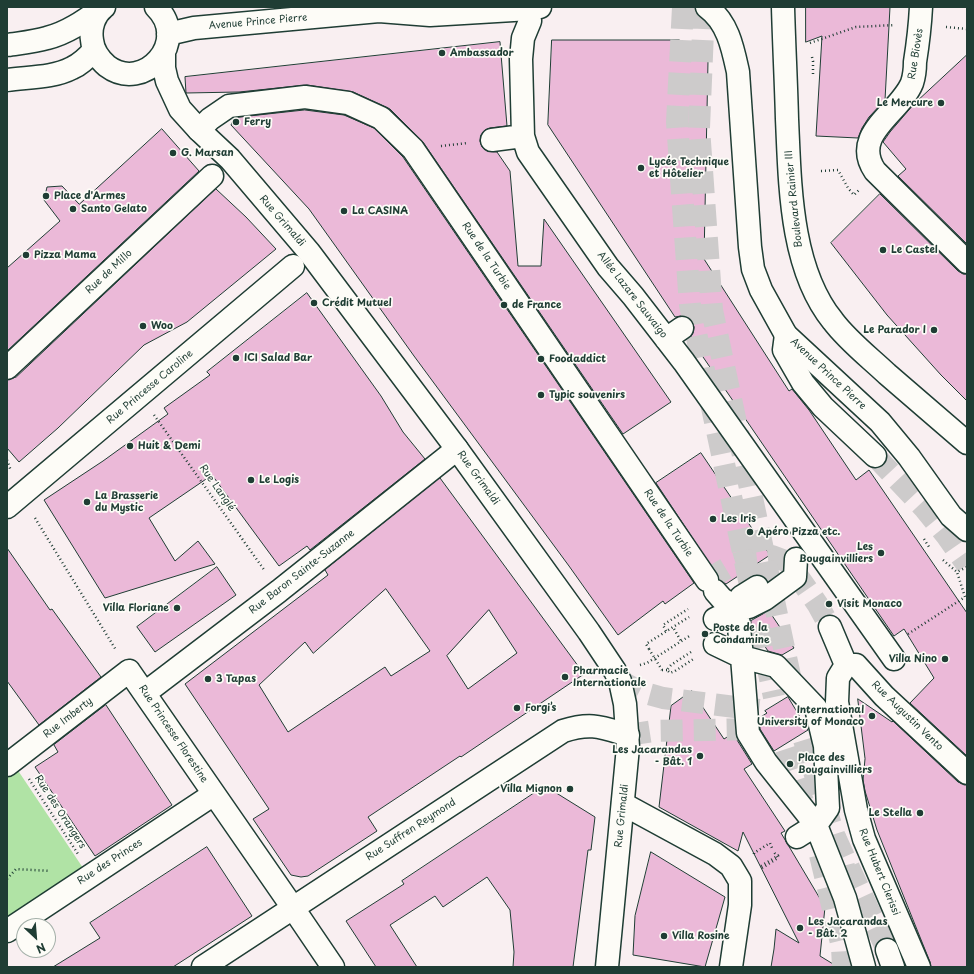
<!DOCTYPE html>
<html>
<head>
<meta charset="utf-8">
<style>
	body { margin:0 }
	#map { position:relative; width:974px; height:974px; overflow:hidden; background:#f9eff1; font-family:"Playpen Sans",sans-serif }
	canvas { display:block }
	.frame { position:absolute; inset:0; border:8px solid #1f3d34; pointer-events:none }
	.north { position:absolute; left:16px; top:918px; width:40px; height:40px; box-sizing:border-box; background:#fdfcf7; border:1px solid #a4b0a9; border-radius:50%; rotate:154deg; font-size:11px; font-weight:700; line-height:16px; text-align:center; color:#1f3d34 }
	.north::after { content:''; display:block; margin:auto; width:14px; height:18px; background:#1f3d34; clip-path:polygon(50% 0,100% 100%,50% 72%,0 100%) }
</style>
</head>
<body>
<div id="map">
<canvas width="974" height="974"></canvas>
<div class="frame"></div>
<div class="north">N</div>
</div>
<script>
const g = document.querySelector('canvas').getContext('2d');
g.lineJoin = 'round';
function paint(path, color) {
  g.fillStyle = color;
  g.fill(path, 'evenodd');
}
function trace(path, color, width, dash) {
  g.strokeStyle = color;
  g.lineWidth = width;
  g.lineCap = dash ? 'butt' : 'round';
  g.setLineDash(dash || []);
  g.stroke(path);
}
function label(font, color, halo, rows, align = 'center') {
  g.font = font + ' "Playpen Sans",sans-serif';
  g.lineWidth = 3.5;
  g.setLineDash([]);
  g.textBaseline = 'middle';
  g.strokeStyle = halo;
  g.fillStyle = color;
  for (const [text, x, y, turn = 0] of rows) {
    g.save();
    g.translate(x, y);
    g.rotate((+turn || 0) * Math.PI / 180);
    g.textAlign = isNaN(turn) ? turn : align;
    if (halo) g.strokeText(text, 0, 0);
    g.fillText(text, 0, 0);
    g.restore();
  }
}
paint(new Path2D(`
	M15,766L85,871L7,921V772Z`), '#b0e3a5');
const building = new Path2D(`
	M806,7H890L885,100L869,117L862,128L858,138L816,136L822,36L806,42Z
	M552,40H679L695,46L704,53L708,61L704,259L789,391L792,389L809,410L856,480L869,470L967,613V756L910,703L934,678L904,629L894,636L690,338L693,333L694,327L692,321L687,317L681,316L675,317L548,125Z
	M500,42L507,126L490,128L485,130L481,135L480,141L482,147L487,151L497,152L510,171L518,266H541L544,219L671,402L623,434L423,142L390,109L353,92L307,85L239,92L186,93L185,77Z
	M967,55V244L898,176L906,169L883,142L890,132L914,104Z
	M305,110L344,115L374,128L403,157L694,583L665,604L663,601L618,635L569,566L414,356L309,209L231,125L234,118Z
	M162,129L199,171L7,351V268L60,221L44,200L47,187L62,186L79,204Z
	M216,189L246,217L276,249L187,322L144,345L58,428L19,462L7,448V380L16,377Z
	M880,194L958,271L963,274H967V401L941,375L887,315L831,243Z
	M307,293L381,396L403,432L425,459L310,550L307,546L279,566L212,475L149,518L175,561L198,541L215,564L105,598L44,500L103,461L168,414L164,408L210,375L207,372Z
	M701,453L770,555L726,584L721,581L656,483Z
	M440,478L584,674L461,757L460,756L368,817L377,831L308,876L301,877L291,875L253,819L269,809L185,684L328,575L325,570ZM386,589L430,651L391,676L385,667L288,732L259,685L305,642L313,653ZM489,610L517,653L468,689L447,656Z
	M7,548L50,610L52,609L101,677L39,725L7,681Z
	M217,567L236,595L155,652L137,627Z
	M769,611L794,648L782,655L768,651L751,626V621Z
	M692,691L724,739L735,732L737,740L752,764L744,769L785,831L781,833L825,907L820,956L838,967H771L774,949L776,929L799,943L743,832L738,851L659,807L671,706Z
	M788,697L808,730L774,751L760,729L759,718L767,713L765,711Z
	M858,699L892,722L893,721L958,782L967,785V967H931L930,962L877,830L865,791L863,780L865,759Z
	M106,705L172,805L95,856L35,767L58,752L54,745Z
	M545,786L595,817L591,850H588L573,967H513L514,952L510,910L487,877L443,907L435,896L390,925L417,967H376L346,921L404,884L402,881Z
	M207,847L252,916L173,967H53L100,938L90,923Z
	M651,852L725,897L705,967L633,955L635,916Z`);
paint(building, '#ebb9d8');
trace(building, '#1f3d34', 1);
trace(new Path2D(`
	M875,456L925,509L946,535L967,565
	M707,580L732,565L755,558L772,556L788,562L818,605L830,627
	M835,837L887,950`), '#cdcbcb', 22, [22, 11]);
trace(new Path2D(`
	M683,7L677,122L690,305L774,697
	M704,7L699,128L712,310L793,690
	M620,681L641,692L663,698L759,710
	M628,735L654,731L757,729
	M804,740L843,863L851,894
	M786,749L806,811
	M820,855L842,947L843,967`), '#cdcbcb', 22, [22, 11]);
const street = new Path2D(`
	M783,7C784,44 786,81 787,119C790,184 790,268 833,321C848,341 869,357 887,374C914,397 940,420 967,443
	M921,7C920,26 918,43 915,62C915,68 914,77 912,83C900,113 850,134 875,171L967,262
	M530,21L523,38L521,59L523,136L528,152L608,267L633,296L684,362L894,659
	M7,45C20,43 34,42 47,38C67,33 84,21 101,9
	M199,130L210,119L229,106L305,97L348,103L381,118L413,149L707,580
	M492,140L523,136
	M786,335L784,350L803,383L823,407L875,456
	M666,339L682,328
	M7,368L212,176
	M7,507L293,266
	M757,587L741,597L737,608L742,657L748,733L766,762L816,825L845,898L864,967
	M715,591L722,599L737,608
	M715,619L737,608L749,607L765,599L795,577L796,559
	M830,627L846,665
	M715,644L742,657L776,666L816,708L825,746L828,808L816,825L797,837
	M846,665L838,678L837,702L856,810L864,839L919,967
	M846,665H856L884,696L967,773
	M145,693L279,591L457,449
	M7,765L129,671L293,908L333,967
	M623,804L715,854L731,866L740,881V905L731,967
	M7,931L214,794
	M887,950L893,967
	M203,967L563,731C591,722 601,727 628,735`);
const secondary = new Path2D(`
	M104,7C94,15 90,28 92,40C93,51 99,59 107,66C144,94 191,41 156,7
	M707,7C728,22 733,49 738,72L750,247L753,269L761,290L786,335L880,422L909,457L951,516L967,530
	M168,34L194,28L379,11L430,15L530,9L540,7
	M164,53V68L167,81L180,109L199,130L230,159L309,252L457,449L589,632L615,671L620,681L625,704L628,747L607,967
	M7,80C28,77 53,78 72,68C81,64 88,57 94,50`);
trace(street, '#1f3d34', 25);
trace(secondary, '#1f3d34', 25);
trace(new Path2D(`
	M946,27L967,29
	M810,43L856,27L895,25
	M812,57L813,61V76
	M441,146L468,143
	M821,171L838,170L848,188L854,195L859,190
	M154,415L265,571
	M7,460L11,471
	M35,518L116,650
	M924,539L929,547
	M943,560L957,572
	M674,629L681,641
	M666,631L663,625L688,609
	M908,634L965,597L957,572L967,567
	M649,649L646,644L689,617
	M691,652L671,665L667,670L670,673L675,671L695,658
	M640,665L647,663L691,635
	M662,670H667
	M29,779L78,854
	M754,854V853L770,843L772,848
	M762,868L778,858L774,852
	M7,879L16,869L50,871`), '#1f3d34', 2.5, [1, 3]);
trace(street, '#fdfcf7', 22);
trace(secondary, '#fdfcf7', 22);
trace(new Path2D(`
	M649,649L662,670
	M761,866L779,855`), '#1f3d34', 2.5, [1, 3]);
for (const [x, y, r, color] of [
	[442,53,4,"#1f3d34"],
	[941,103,4,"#1f3d34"],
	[236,122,4,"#1f3d34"],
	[173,153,4,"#1f3d34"],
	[641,168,4,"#1f3d34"],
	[46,196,4,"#1f3d34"],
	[73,209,4,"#1f3d34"],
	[344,211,4,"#1f3d34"],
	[883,250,4,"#1f3d34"],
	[26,255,4,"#1f3d34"],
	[314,303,4,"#1f3d34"],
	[504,305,4,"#1f3d34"],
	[143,326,4,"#1f3d34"],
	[934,330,4,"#1f3d34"],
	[236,358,4,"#1f3d34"],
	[541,359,4,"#1f3d34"],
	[541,395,4,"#1f3d34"],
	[130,446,4,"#1f3d34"],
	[251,480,4,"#1f3d34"],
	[87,502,4,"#1f3d34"],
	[713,519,4,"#1f3d34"],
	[750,532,4,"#1f3d34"],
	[881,553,4,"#1f3d34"],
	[829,604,4,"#1f3d34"],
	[177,608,4,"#1f3d34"],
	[705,634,4,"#1f3d34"],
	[945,659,4,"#1f3d34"],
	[565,677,4,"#1f3d34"],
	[208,679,4,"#1f3d34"],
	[517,708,4,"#1f3d34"],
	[872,716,4,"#1f3d34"],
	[700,756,4,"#1f3d34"],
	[790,764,4,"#1f3d34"],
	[570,789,4,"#1f3d34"],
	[920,813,4,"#1f3d34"],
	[800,928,4,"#1f3d34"],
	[664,936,4,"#1f3d34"]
]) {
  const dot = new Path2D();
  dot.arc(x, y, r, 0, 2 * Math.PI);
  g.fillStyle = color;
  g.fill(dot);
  trace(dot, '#fdfcf7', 1.5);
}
label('10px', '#1f3d34', '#fdfcf7', [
	["Avenue Prince Pierre",258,22,-5],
	["Rue Biovès",916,54,-81],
	["Boulevard Rainier III",794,199,-96],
	["Rue Grimaldi",282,221,49],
	["Rue de la Turbie",486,256,56],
	["Rue de Millo",109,272,-43],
	["Allée Lazare Sauvaigo",632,295,52],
	["Avenue Prince Pierre",828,374,43],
	["Rue Princesse Caroline",150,387,-40],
	["Rue Grimaldi",478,478,54],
	["Rue Langlé",217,488,55],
	["Rue de la Turbie",668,523,56],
	["Rue Baron Sainte-Suzanne",302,572,-38],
	["Rue Augustin Vento",907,716,44],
	["Rue Imberty",68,718,-38],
	["Rue Princesse Florestine",173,734,56],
	["Rue des Orangers",60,812,57],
	["Rue Grimaldi",622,816,-84],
	["Rue Suffren Reymond",411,830,-33],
	["Rue des Princes",110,862,-33],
	["Rue Hubert Clerissi",879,872,68]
]);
label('bold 10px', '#1f3d34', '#fdfcf7', [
	["Ambassador",450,53],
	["Le Mercure",933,103,"right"],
	["Ferry",244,122],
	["G. Marsan",181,153],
	["Lycée Technique",649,162],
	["et Hôtelier",649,174],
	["Place d'Armes",54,196],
	["Santo Gelato",81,209],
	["La CASINA",352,211],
	["Le Castel",891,250],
	["Pizza Mama",34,255],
	["Crédit Mutuel",322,303],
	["de France",512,305],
	["Woo",151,326],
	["Le Parador I",926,330,"right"],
	["ICI Salad Bar",244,358],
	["Foodaddict",549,359],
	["Typic souvenirs",549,395],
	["Huit & Demi",138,446],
	["Le Logis",259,480],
	["La Brasserie",95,496],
	["du Mystic",95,508],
	["Les Iris",721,519],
	["Apéro Pizza etc.",758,532],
	["Les",873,547,"right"],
	["Bougainvilliers",873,559,"right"],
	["Visit Monaco",837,604],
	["Villa Floriane",169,608,"right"],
	["Poste de la",713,628],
	["Condamine",713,640],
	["Villa Nino",937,659,"right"],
	["Pharmacie",573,671],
	["Internationale",573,683],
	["3 Tapas",216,679],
	["Forgi’s",525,708],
	["International",864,710,"right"],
	["University of Monaco",864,722,"right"],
	["Les Jacarandas",692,750,"right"],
	["- Bât. 1",692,762,"right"],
	["Place des",798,758],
	["Bougainvilliers",798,770],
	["Villa Mignon",562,789,"right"],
	["Le Stella",912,813,"right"],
	["Les Jacarandas",808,922],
	["- Bât. 2",808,934],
	["Villa Rosine",672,936]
], 'left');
</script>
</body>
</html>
